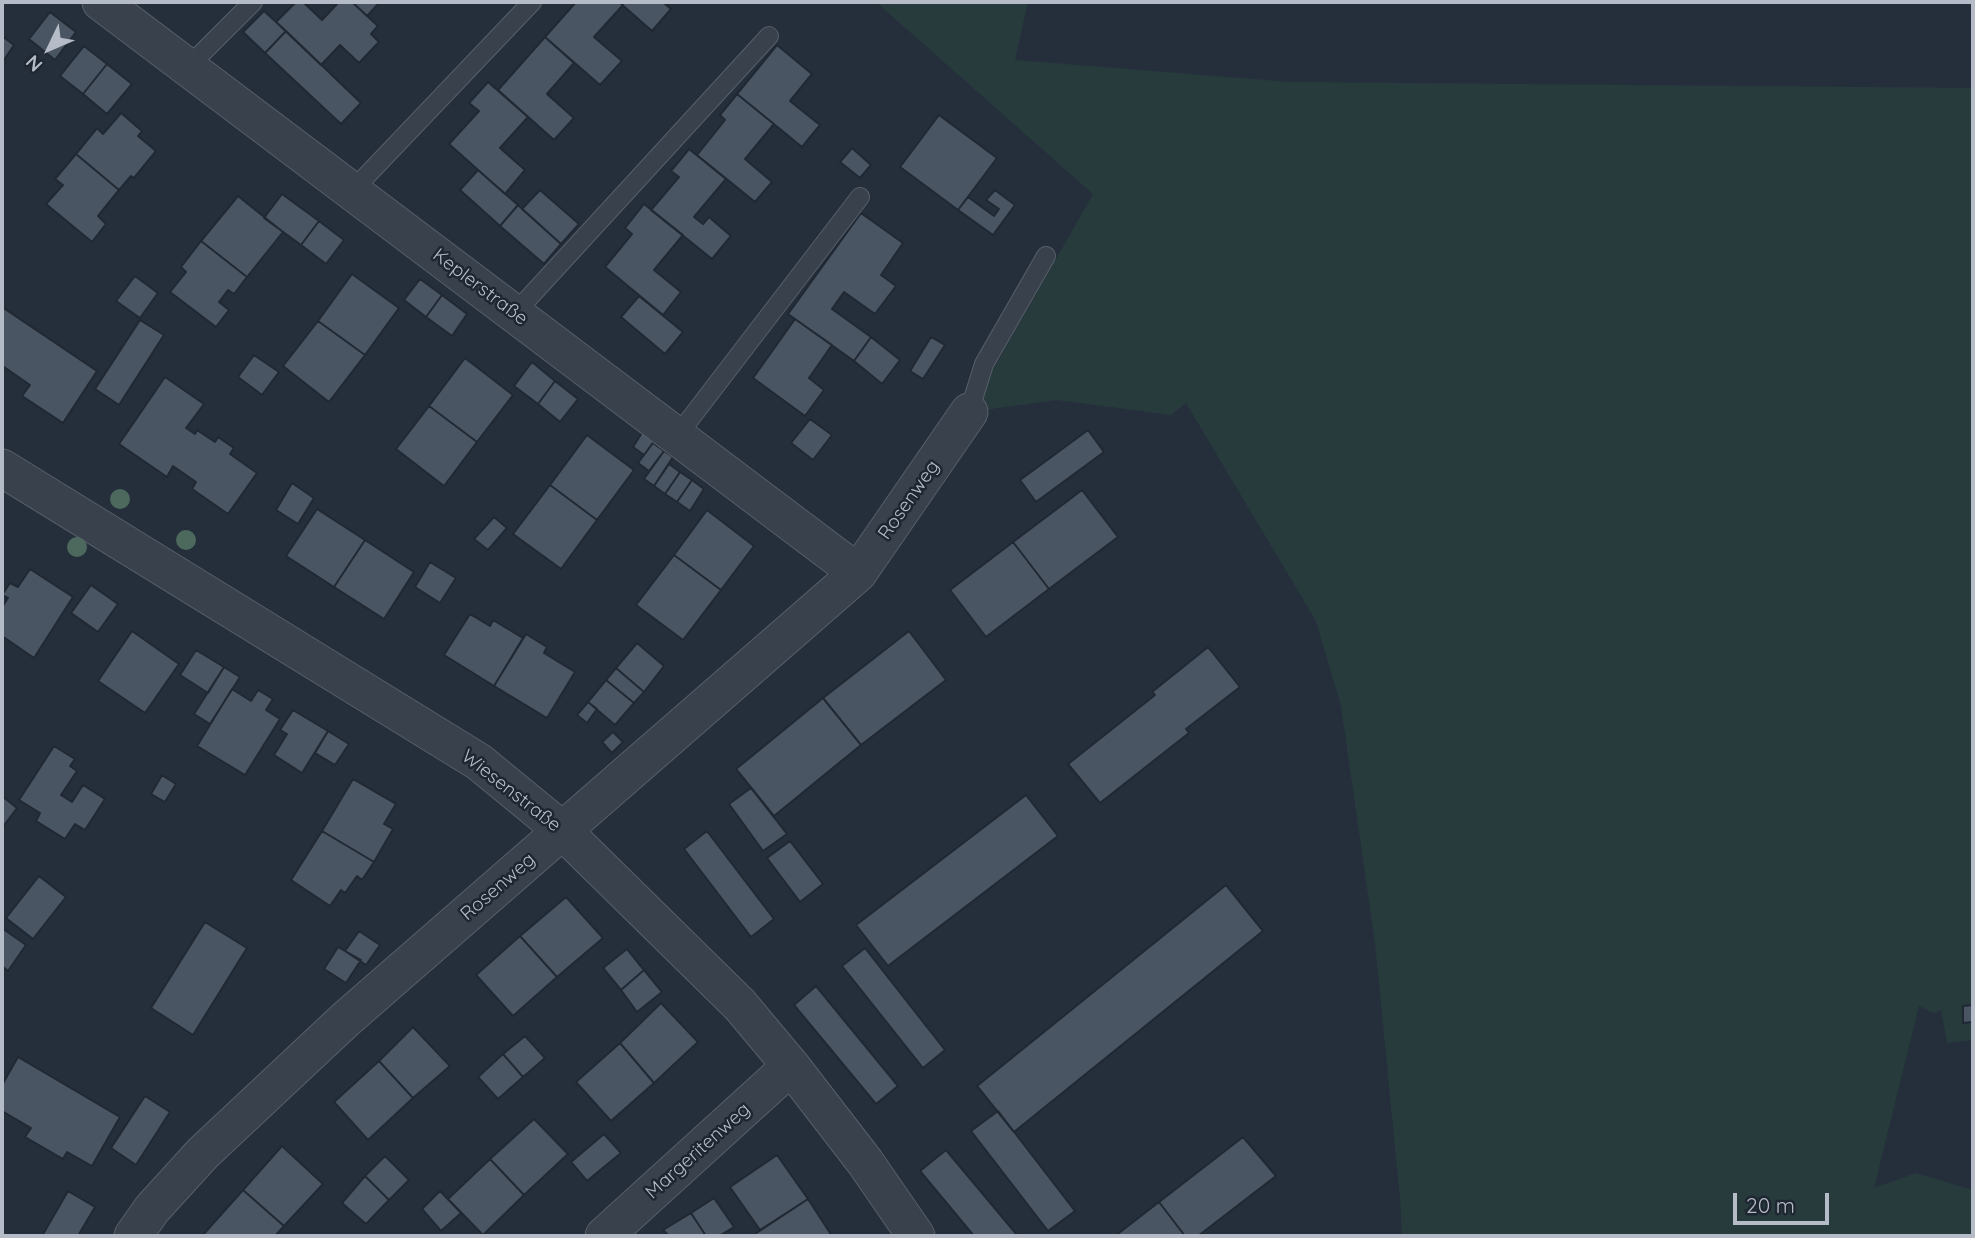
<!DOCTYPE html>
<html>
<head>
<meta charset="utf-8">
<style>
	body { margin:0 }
	#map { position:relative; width:1975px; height:1238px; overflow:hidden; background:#252f3c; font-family:Quicksand,sans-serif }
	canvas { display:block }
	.frame { position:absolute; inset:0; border:4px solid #b5bcc7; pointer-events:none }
	.north { position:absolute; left:14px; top:14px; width:70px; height:70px; -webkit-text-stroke:5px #1e2631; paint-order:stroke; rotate:226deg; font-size:19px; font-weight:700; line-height:28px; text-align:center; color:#b5bcc7 }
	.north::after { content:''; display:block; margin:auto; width:24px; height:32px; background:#b5bcc7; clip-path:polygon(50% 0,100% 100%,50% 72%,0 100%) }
	.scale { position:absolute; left:1733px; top:1193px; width:96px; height:32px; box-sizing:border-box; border:4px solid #b5bcc7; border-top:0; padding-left:9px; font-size:21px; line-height:24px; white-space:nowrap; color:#b5bcc7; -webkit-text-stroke:5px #1e2631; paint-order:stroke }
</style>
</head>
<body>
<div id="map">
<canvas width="1975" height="1238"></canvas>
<div class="frame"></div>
<div class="north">N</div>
<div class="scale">20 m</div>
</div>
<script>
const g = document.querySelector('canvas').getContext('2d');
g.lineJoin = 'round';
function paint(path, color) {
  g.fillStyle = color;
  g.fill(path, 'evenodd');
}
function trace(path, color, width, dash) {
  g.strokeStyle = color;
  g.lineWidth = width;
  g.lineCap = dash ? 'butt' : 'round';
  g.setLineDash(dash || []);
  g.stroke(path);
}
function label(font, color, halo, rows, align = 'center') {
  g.font = font + ' Quicksand,sans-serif';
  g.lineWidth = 5;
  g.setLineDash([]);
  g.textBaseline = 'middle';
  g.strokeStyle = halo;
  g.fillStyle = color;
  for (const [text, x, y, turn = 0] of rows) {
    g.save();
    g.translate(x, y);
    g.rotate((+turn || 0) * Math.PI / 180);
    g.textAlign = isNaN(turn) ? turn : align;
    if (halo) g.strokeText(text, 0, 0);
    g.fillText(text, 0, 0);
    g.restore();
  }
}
paint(new Path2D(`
	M876,2H1028L1015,60L1290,82L1973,88V1040L1947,1043L1941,1010L1934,1013L1919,1006L1874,1188L1916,1173L1973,1190V1236H1402L1400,1198L1375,943L1341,706L1316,621L1186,403L1171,415L1057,400L969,412L1093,194Z`), '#273b3d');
const building = new Path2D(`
	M296,2H303L322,20L337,4L335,2H352L378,26L371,34L379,42L359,63L340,45L321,65L276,22Z
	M352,2H380L367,16Z
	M576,2H619L623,5L594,37L622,61L600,85L545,37Z
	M619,2H663L671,9L652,31Z
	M264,11L286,31L265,53L243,32Z
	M50,12L76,32L55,60L29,39Z
	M286,31L361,103L341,124L265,53Z
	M2,36L14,45L2,63Z
	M545,37L574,63L547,94L574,118L554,140L498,90Z
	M777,45L812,74L790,101L820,125L802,147L737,94Z
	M84,46L107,64L83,94L60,76Z
	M107,64L132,84L107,114L83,94Z
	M488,82L528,117L500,148L525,170L505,194L449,144L479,111L469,103Z
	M737,94L774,124L745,159L772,182L755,202L697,155L725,120L720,115Z
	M121,113L142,131L138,136L156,151L134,178L131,176L119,190L76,154L97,128L103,134Z
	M939,115L997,158L958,210L900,167Z
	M852,148L871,165L860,178L840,162Z
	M689,149L726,179L694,217L703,224L709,217L731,236L712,259L651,210L679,177L671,171Z
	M76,154L119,190L98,216L106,224L92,242L46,204L63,185L55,179Z
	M478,170L518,205L500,226L460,190Z
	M540,190L579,224L561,244L522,209Z
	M995,190L1015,205L993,235L958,210L968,197L994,216L999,209L986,200Z
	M282,194L319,221L301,245L264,218Z
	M238,196L283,232L247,277L201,241Z
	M644,204L683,235L654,270L681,292L663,315L605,267L632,234L625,228Z
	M518,205L561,244L544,264L500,226Z
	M861,213L903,243L881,275L896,286L875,314L844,292L832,309L871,337L854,361L788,314Z
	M319,221L344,240L326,264L301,245Z
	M201,241L247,277L234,294L228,290L219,302L229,310L216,327L170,292L186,272L181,267Z
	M352,274L399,308L365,355L318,321Z
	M135,276L158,293L140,318L116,301Z
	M420,279L442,295L426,317L404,300Z
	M442,295L467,314L452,336L426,317Z
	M639,296L683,332L665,354L621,317Z
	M2,307L97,371L63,423L22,396L30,385L4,367L2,370Z
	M795,319L832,345L809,378L824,390L805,416L753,378Z
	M140,320L164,335L119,405L95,389Z
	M318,321L365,355L329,402L283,366Z
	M871,337L900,360L882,384L854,361Z
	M931,337L945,345L923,379L910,371Z
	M254,355L279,372L262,395L238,377Z
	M465,358L513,395L477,442L429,406Z
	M532,362L555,381L538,404L514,386Z
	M165,377L204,404L186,428L195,434L197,430L215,442L218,437L234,448L230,454L257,473L228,514L192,489L196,482L173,466L167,477L119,444Z
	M555,381L578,399L560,422L538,404Z
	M429,406L477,442L444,486L396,449Z
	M810,419L832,435L813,460L791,443Z
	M645,428L657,437L644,455L633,447Z
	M1088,430L1104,452L1036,502L1020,480Z
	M587,435L634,470L597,520L550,485Z
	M653,443L664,451L649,471L638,463Z
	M664,451L673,457L654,486L644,479Z
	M669,464L680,472L665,494L654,486Z
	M680,472L692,480L677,502L665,494Z
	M692,480L704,489L690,511L677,502Z
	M292,483L314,498L298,524L276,510Z
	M550,485L597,520L561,569L513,534Z
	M1082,490L1118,537L1049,589L1013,542Z
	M317,509L365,540L334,587L286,556Z
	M707,510L754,546L721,590L674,555Z
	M494,517L507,528L488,550L474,539Z
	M365,540L414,572L384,619L334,587Z
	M1013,542L1049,589L986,637L950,590Z
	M674,555L721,590L683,640L636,605Z
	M430,562L456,578L440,603L415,587Z
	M30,569L73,597L34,658L2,636V607L8,598L2,595L10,583L18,587Z
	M91,585L118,604L98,632L71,613Z
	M470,614L490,626L493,620L523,638L494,686L444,655Z
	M132,631L179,664L145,713L98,681Z
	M909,631L946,680L861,745L823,698Z
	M526,634L547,647L544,653L575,672L547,718L494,686Z
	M637,643L664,666L644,692L616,668Z
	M1208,647L1240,687L1186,729L1189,733L1100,803L1068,764L1155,695L1152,692Z
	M196,650L224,667L208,693L180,675Z
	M224,667L240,677L210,724L194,714Z
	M616,668L644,692L634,703L606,680Z
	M606,680L634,703L615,725L588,702Z
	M232,689L251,701L258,690L273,699L266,710L280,719L245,775L197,746Z
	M823,698L861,745L774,816L736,769Z
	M588,702L597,709L587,723L577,715Z
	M293,710L328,731L302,773L274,755L287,734L280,730Z
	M328,731L349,744L335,765L315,753Z
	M613,732L623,742L612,753L602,742Z
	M54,746L75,759L70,766L77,771L61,795L72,802L83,785L105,799L85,830L75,824L65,839L36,821L40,813L19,800Z
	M162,775L176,784L165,802L151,794Z
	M353,779L396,804L384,824L393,829L374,862L322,831Z
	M751,788L787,834L763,851L729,804Z
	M1026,795L1058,836L888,966L856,925Z
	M2,796L17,808L2,828Z
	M322,831L374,862L362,880L357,876L345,893L341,890L330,906L291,880Z
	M707,831L774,919L751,937L684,849Z
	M790,841L823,884L800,902L767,858Z
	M39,876L66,897L33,939L6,918Z
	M1226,885L1263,931L1014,1132L977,1086Z
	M566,897L603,938L557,977L520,936Z
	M205,922L247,948L193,1035L151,1008Z
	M2,928L26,945L8,971L2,966Z
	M359,931L380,945L366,965L345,951Z
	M520,936L557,977L513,1016L476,975Z
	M338,947L361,960L346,983L324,969Z
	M865,948L945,1050L923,1068L842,966Z
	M627,949L644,970L621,990L603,968Z
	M644,970L662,992L637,1012L621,990Z
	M816,986L898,1086L876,1104L794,1005Z
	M661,1003L698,1042L654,1083L620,1043Z
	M1973,1005V1022L1963,1023V1006Z
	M413,1027L450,1066L413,1098L379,1061Z
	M525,1036L545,1058L523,1077L503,1054Z
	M620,1043L654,1083L611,1121L576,1082Z
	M503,1054L523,1077L498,1099L478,1077Z
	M18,1057L120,1117L92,1166L67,1152L63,1159L25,1137L31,1128L2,1111V1085Z
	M379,1061L413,1098L368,1140L334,1102Z
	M145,1096L170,1112L136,1165L111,1148Z
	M998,1111L1075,1211L1048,1231L971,1131Z
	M534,1119L568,1154L524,1195L490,1159Z
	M604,1134L621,1153L587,1181L571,1162Z
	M1243,1137L1276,1176L1198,1236H1185L1159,1202Z
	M282,1146L323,1184L284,1226L243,1190Z
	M946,1150L1018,1236H974L920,1171Z
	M777,1155L808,1199L760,1230L730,1187Z
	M385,1156L409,1180L389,1200L365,1176Z
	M490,1159L524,1195L483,1235L448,1199Z
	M365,1176L389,1200L366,1224L342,1203Z
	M243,1190L284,1226L275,1236H202Z
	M68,1191L95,1207L78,1236H42Z
	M440,1191L461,1213L441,1231L422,1209Z
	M714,1198L734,1227L719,1236H706L691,1213Z
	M808,1199L832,1236H756L755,1234Z
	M1159,1202L1185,1236H1115Z
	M691,1213L706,1236H669L663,1230Z`);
paint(building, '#495562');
trace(building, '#202833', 2);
const lane = new Path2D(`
	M188,67L253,2
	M352,191L532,2
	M514,314L769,36
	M969,412L984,364L1046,256
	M677,436L860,197`);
const street = new Path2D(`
	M101,2L858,573
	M2,468L479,762L563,831L740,1005L791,1066L865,1162L916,1236
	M133,1236L152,1209L203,1153L346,1019L858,573L969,412
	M604,1236L791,1066`);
trace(lane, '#575f6a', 20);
trace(street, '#575f6a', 39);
trace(lane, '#39414c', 18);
trace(street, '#39414c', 37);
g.fillStyle = '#4d685c';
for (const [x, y] of [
	[120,499],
	[186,540],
	[77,547]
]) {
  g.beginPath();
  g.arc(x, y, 10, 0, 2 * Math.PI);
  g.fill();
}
label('19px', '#b5bcc7', '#1e2631', [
	["Keplerstraße",480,287,37],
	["Rosenweg",909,500,-55],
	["Wiesenstraße",511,791,38],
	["Rosenweg",498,887,-41],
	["Margeritenweg",698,1151,-42]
]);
</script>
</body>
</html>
